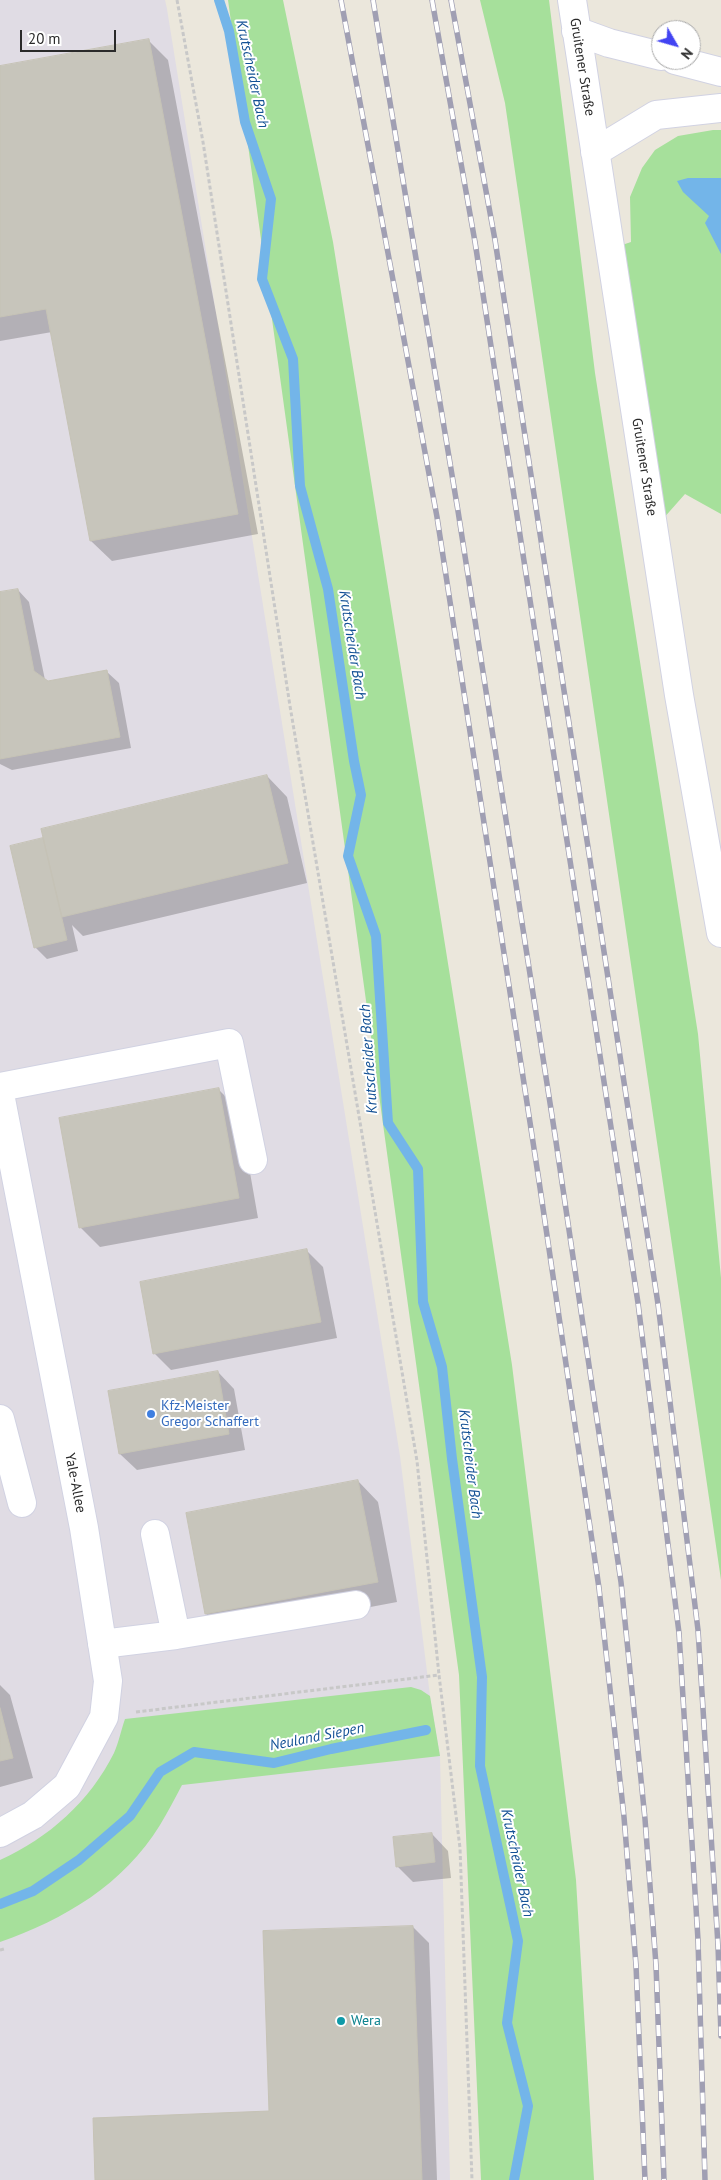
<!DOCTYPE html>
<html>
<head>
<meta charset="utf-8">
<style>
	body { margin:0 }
	#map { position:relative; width:721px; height:2180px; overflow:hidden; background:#ebe7dc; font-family:"PT Sans",sans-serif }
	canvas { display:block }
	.north { position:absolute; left:651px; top:20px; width:50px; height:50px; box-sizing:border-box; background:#fff; border:1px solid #aaa; border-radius:50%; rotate:128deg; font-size:14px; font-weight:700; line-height:20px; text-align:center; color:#2a2a2a }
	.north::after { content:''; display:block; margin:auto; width:18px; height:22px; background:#4244f2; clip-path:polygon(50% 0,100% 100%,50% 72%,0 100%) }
	.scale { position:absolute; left:20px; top:30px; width:96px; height:22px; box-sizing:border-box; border:2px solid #2a2a2a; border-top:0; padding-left:6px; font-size:15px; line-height:18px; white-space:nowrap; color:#2a2a2a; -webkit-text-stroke:4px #fff; paint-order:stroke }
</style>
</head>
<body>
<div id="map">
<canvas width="721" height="2180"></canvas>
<div class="north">N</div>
<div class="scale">20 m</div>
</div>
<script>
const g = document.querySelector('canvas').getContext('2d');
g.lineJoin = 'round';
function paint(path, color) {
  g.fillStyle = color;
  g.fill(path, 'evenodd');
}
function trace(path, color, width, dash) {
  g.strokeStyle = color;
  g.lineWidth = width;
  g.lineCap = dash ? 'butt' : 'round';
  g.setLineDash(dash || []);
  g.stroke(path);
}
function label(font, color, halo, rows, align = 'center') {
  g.font = font + ' "PT Sans",sans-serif';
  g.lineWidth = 4;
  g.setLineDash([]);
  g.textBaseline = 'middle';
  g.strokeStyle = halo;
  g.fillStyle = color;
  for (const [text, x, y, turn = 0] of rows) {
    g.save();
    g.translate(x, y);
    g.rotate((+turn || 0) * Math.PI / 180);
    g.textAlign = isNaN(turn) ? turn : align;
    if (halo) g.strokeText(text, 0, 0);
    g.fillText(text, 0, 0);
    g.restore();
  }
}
paint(new Path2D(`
	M0,0H165L167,9L400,1456L430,1696L440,1756L450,2180H0Z`), '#e0dce4');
paint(new Path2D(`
	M228,0H283L333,242L512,1365L576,1880L594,2180H481L459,1675Z
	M480,0H549L595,373L698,1034L721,1278V1580L505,103Z
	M713,130H721V514L685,494L662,520L622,245L631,242L630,197L642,168L655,150L678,136Z
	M411,1687L421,1690L430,1696L440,1756L182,1785C175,1798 168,1812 160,1825C124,1884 64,1920 0,1942V1860C49,1838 90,1801 114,1753C119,1742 121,1730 125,1719Z`), '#a6e09b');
paint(new Path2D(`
	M688,178H721V254L705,223L709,216L683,192L677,181Z`), '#73b5e9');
paint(new Path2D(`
	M148,40L168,60L258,534L112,561L91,541L52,332L0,341V68Z
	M18,590L29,602L45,680L48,682L107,672L119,683L131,748L12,770L0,764V593Z
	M267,776L287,797L307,883L83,936L72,925L78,951L47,959L35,947L12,847Z
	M218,1089L239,1110L258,1218L100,1247L80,1227Z
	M307,1251L323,1267L337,1338L171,1370L154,1353Z
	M218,1372L234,1389L245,1450L137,1470L120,1454L109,1392Z
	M358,1481L378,1502L397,1602L227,1634L206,1614L188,1514Z
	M0,1685L10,1695L33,1778L0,1787Z
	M432,1834L448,1851L451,1878L413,1882L397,1866Z
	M413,1927L429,1943L437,2180H96L270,2113Z`), '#0003');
trace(new Path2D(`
	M219,0L229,31L245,122L271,199L262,279L293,359L300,486L328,589L354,761L361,795L348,856L376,936L388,1123L418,1169L423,1302L442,1367L452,1459L482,1677L480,1766L518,1941L507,2023L528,2106L514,2180
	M0,1904L33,1891L79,1860L130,1816L160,1772L194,1752L274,1763L331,1749L426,1730`), '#73b5e9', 10);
const building = new Path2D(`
	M149,39L238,514L90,541L46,309L0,317V66Z
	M18,589L34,671L48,681L107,670L120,737L0,759V592Z
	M267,775L288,863L62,917L41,829Z
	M43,838L67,940L34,948L10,846Z
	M219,1088L239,1198L79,1228L59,1118Z
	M307,1249L321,1322L153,1354L140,1282Z
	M218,1371L229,1434L119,1454L108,1391Z
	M358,1480L378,1582L205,1614L186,1513Z
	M0,1708L13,1758L0,1761Z
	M432,1833L435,1862L396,1867L393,1837Z
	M413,1926L422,2180H95L93,2118L269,2111L263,1931Z`);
paint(building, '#c7c5bb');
trace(building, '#c6c3b6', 1);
const minor = new Path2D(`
	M572,0L679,695L721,933
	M576,31L609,43L661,56
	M675,60L721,72
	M595,152L656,115L721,108
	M0,1087L229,1043L253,1160
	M0,1094L84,1528L108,1681L104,1717L67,1786L33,1815L0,1833
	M0,1419L22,1503
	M155,1534L176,1635
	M102,1644L176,1635L356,1605`);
trace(minor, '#d1d2e2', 30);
trace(new Path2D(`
	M177,0L203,142L290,706L417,1461L439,1675
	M136,1712L439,1675L460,1848L472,2180
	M0,1950L4,1949`), '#c8c8c8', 3, [4, 2.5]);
trace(minor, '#fff', 28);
const rail = new Path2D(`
	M341,0L437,517L539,1181L599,1588L624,1817L636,1965L645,2180
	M373,0L458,511L555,1135L621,1582L645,1819L656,1965L664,2180
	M432,0L475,242L638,1303L679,1633L698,1940L705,2180
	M451,0L495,240L658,1304L698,1630L718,1945L721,2036`);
trace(rail, '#a09fb3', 5.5);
trace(rail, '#fff', 4, [11]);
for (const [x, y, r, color] of [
	[151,1414,5,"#3f7fe0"],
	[341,2021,5,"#0f9aa8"]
]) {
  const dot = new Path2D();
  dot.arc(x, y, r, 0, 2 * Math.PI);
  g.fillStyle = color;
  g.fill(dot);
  trace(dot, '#fff', 2);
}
label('14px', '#2a2a2a', '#fff', [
	["Gruitener Straße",582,67,81],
	["Gruitener Straße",644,467,81],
	["Yale-Allee",75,1483,79]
]);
label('14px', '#366cbe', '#fff', [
	["Kfz-Meister",161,1406],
	["Gregor Schaffert",161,1422]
], 'left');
label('14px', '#0d838f', '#fff', [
	["Wera",351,2021]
], 'left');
label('italic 15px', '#135195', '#fff', [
	["Krutscheider Bach",252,74,78],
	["Krutscheider Bach",352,645,81],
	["Krutscheider Bach",369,1059,-94],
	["Krutscheider Bach",470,1464,83],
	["Neuland Siepen",317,1737,-11],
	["Krutscheider Bach",517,1863,78]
]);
</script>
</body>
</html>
